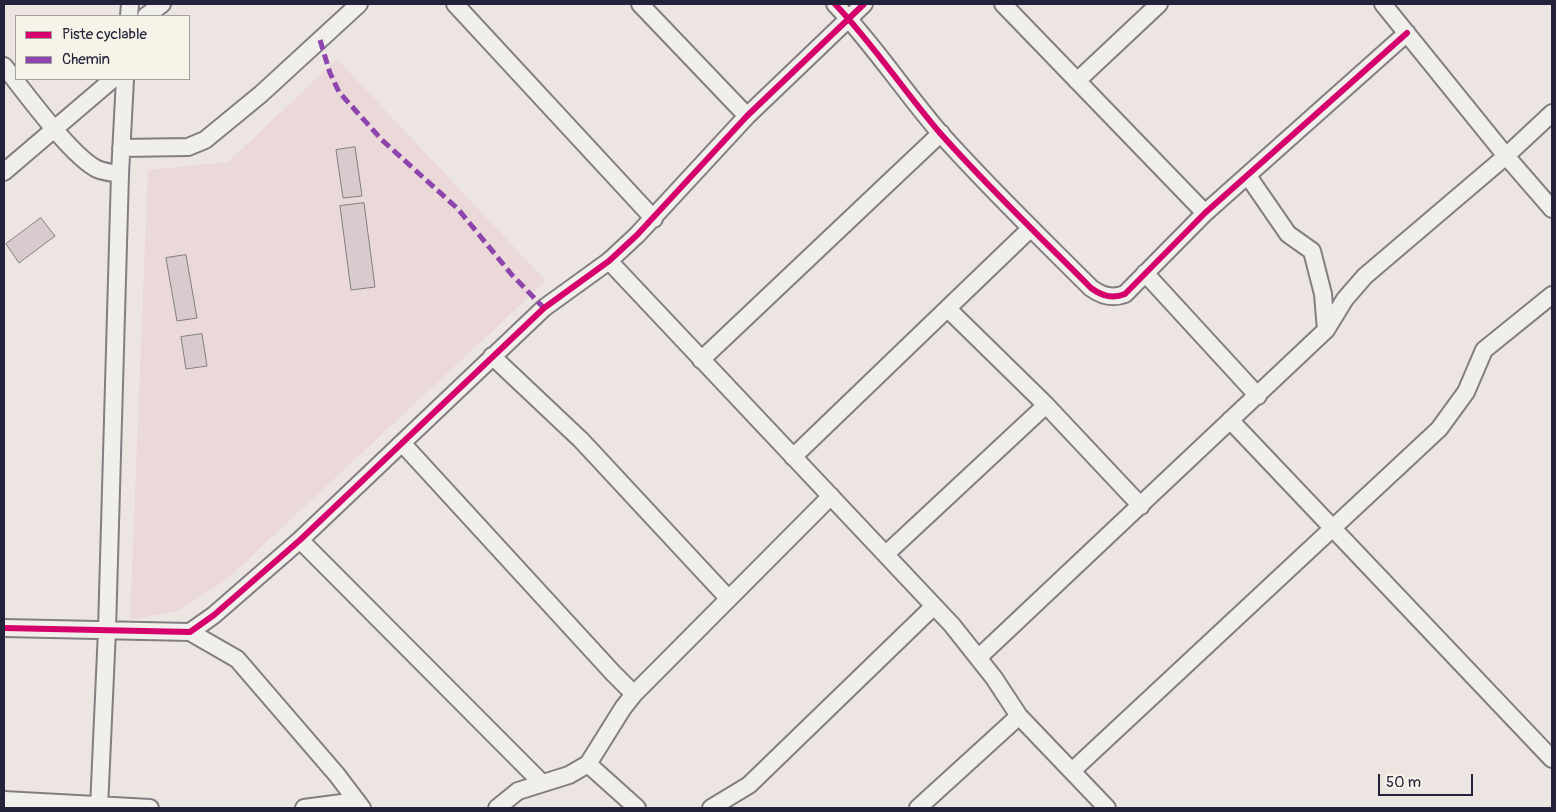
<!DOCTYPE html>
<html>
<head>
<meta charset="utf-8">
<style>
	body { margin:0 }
	#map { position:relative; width:1556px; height:812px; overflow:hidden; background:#ede5e2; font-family:Pangolin,sans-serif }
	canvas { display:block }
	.frame { position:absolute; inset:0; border:5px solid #22223b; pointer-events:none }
	.legend { position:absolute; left:15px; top:15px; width:175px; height:65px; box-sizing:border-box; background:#f7f3e8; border:1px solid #a29fa3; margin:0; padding:6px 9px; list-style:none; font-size:15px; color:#22223b }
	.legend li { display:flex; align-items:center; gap:10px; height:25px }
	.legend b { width:25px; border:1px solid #a29fa3 }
	.scale { position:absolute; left:1378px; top:774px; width:95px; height:22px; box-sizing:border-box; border:2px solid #22223b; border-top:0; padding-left:6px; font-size:15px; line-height:18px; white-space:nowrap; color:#22223b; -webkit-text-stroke:4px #f7f3e8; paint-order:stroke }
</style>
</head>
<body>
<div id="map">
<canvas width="1556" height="812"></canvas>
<div class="frame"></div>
<ul class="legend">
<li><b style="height:6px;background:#d6006c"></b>Piste cyclable</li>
<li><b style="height:6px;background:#8e44ad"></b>Chemin</li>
</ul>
<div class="scale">50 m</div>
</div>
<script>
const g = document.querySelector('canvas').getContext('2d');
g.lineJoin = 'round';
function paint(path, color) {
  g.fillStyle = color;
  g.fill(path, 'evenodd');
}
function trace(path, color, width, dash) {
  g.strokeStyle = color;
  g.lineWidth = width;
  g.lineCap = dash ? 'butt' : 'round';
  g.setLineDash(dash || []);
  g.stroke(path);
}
paint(new Path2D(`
	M337,59L546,281L226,580L177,611L130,620L148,170L228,162Z`), '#ebd9d9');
const building = new Path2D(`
	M355,147L362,196L343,198L336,150Z
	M364,203L375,287L351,290L340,206Z
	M41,218L55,236L19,263L6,244Z
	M186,255L197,318L177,321L166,258Z
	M202,334L207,366L186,369L181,337Z`);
paint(building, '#d9cbcd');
trace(building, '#827e82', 1);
const minor = new Path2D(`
	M455,4L654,219
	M640,4L747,116
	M835,4C873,44 904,91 940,133C988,187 1040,237 1091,288C1102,296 1112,299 1125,294L1205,213L1407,33
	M1003,4L1205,213
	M1383,4L1506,156L1552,209
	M129,16L130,4
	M146,16L162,4
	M4,66C24,91 71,156 97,169C104,172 113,173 120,174
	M1077,81L1159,4
	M121,148L188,147L205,140L261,94L359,4
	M4,172L113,79
	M1248,176L1288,234L1312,251L1323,294L1326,330
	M609,261L952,625L994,678L1019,716L1107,808
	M1145,273L1258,396
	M948,309L1046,405L1141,506
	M492,356L581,440L728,598
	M701,360L941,133
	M1230,420L1552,759
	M402,443L613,673L634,694
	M793,457L1031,228
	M300,540L541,782
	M886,554L1046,405
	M4,628L190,632L214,615L300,540L544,308L609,261L637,235L747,116L864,4
	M190,632L237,659L337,775L362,808
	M978,658L1326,330L1345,299L1365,276L1506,156L1552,113
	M588,764L637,808
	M1072,771L1439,429L1466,392L1484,350L1552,295
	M4,800L150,808
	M99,808L107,630L120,174L125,79
	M304,808L357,801
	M497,808L518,791L569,775L588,764L623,708L634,694L831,496
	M711,808L749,785L934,606
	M918,808L1019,716`);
trace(minor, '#827e82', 20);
trace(minor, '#f1efeb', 16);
trace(new Path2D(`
	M320,40L330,73L339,92L382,140L458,209L512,275L544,308`), '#8e44ad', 5, [10, 5]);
trace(new Path2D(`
	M835,4C873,44 904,91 940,133C988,187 1040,237 1091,288C1102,296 1112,299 1125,294L1205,213L1407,33
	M4,628L190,632L214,615L300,540L544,308L609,261L637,235L747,116L864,4`), '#d6006c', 6);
</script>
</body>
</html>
